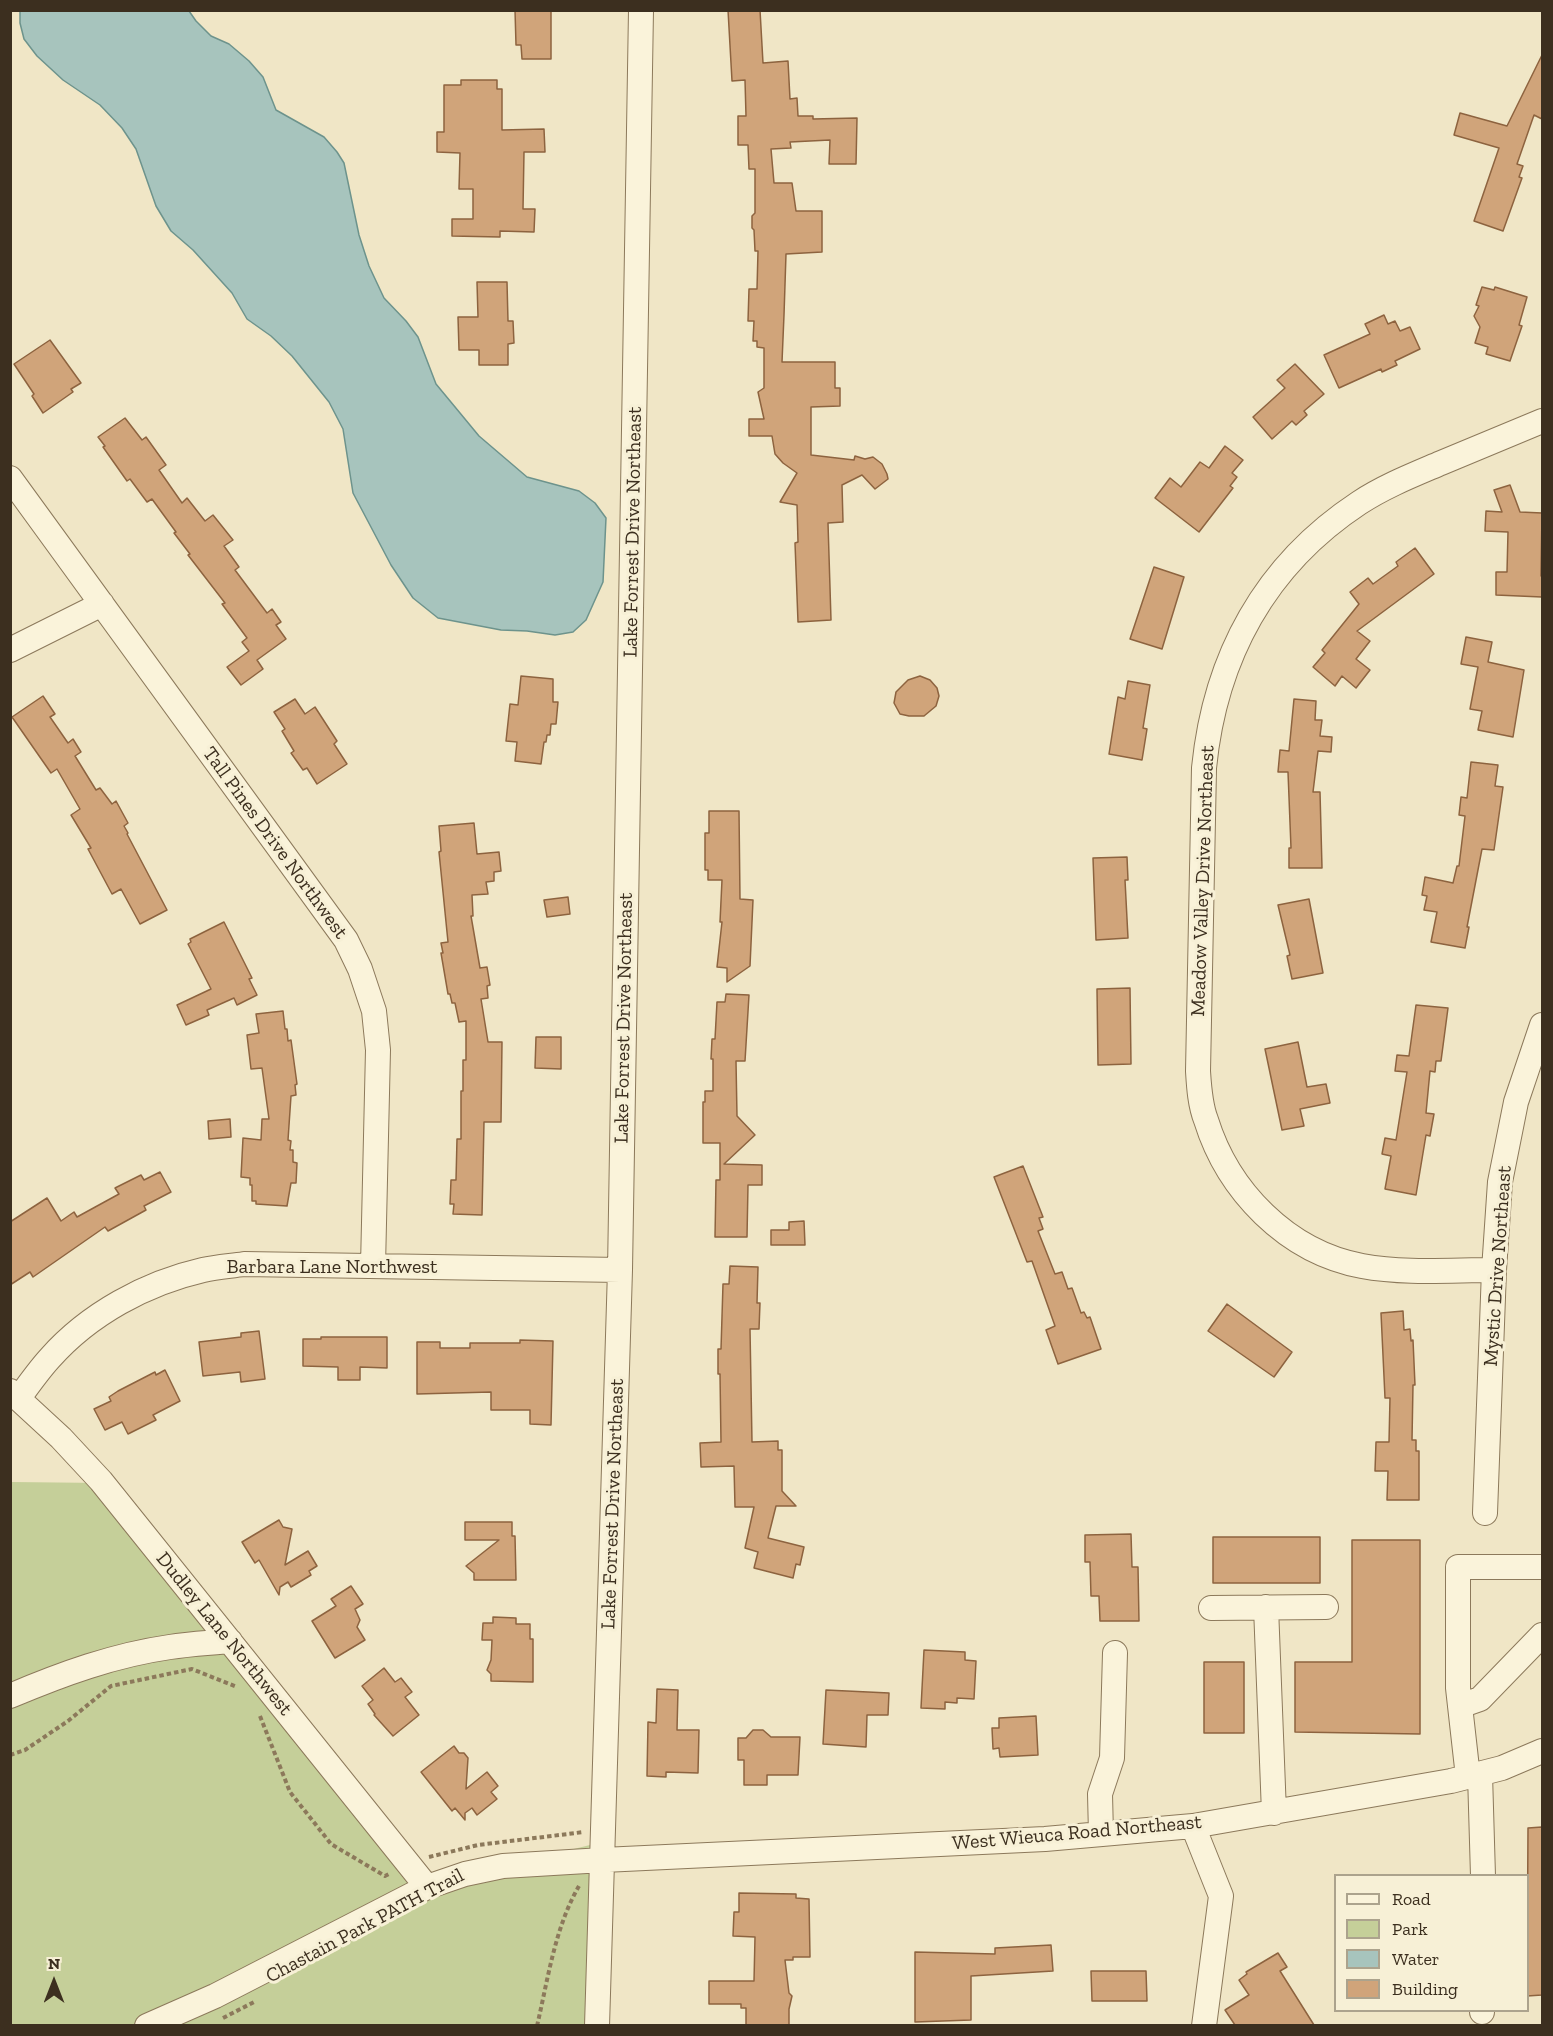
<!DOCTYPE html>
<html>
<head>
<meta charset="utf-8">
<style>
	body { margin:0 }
	#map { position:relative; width:1553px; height:2036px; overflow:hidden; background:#f0e6c6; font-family:"Zilla Slab",serif }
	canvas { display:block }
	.frame { position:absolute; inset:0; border:12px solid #3c2f1f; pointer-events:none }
	.legend { position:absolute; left:1334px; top:1874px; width:195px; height:138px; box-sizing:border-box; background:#f7f0d6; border:2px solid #aca38d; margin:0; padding:8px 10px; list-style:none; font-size:18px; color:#3c2f1f }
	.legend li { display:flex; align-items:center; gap:12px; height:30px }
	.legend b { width:30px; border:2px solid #aca38d }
	.north { position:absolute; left:24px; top:1952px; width:60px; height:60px; -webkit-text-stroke:4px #f7f0d6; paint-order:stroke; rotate:0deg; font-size:16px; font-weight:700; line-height:24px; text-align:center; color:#3c2f1f }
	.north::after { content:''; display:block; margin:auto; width:21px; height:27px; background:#3c2f1f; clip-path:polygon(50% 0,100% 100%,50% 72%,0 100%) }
</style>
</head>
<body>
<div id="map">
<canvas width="1553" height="2036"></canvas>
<div class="frame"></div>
<ul class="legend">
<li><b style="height:8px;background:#faf3da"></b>Road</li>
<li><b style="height:16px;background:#c5cf99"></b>Park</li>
<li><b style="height:16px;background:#a7c4bd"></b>Water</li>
<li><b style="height:16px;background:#d0a47a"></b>Building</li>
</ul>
<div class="north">N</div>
</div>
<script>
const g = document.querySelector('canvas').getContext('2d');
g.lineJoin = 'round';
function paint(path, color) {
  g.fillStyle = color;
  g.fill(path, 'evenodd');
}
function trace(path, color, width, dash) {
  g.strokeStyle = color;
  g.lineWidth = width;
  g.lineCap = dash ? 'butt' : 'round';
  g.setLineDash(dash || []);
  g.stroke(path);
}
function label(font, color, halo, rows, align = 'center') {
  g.font = font + ' "Zilla Slab",serif';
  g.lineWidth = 6;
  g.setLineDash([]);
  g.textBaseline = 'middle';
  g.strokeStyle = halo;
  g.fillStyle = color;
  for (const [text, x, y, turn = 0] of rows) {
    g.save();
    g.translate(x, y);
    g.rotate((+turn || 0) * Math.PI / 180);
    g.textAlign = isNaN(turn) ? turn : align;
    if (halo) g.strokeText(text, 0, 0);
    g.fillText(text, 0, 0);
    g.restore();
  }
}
paint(new Path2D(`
	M11,1482L104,1483L421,1887L598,1843L594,2025L11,2026Z`), '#c5cf99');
const water = new Path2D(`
	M20,11H189L196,21L211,36L229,44L249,61L263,77L276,110L324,137L337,152L344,163L359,235L369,266L384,298L406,321L418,337L436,384L460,413L479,436L527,477L579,491L595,503L606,518L603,582L586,620L573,632L555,635L527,631L501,630L438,618L413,598L391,565L353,493L343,429L329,402L292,356L271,336L247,319L232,293L193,250L171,231L156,206L136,149L122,128L100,105L63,80L37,56L24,39L20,23Z`);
paint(water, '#a7c4bd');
trace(water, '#6d938c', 1.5);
const building = new Path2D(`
	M515,10H551V59H522L521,45H516Z
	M728,10H760L763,63L788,61L790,99L797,98L798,116H813V119L857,118L856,164H829L830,140L790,142L791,148L771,149L774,183H792L796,211H822V252L786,254L784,315L782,362H835V388H840V406L811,407V455L854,460L855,456L865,459L873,457L882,464L887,474L888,479L875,489L862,475L842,485L843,522L828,523L831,620L798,622L795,543L798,542L797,505L780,502L797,473L783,463L775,454L772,436H749V419H764L758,392L764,388V348L757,347V341H753L754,321H748L749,289H757L758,251H755L754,230L752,228V216L755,213V169H749L748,145H738V116H746L745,80L732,81Z
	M1542,55V119L1534,115L1517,164L1523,166L1519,177L1522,178L1503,231L1474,221L1499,148L1454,135L1460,113L1507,126Z
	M461,80H497V89H502V130L544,129L545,152H524L523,209H535L534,232L500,231V237L452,236V219H473V189H459L460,153L437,152V132H444V85H461Z
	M477,282H507L508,321H513L514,343L508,344V365H479V350H459L458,317H478Z
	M1482,287L1494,290L1495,287L1527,297L1519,325L1522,326L1510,361L1486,354L1488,347L1475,343L1480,327L1474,316L1479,306L1476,305Z
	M1384,315L1388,324L1395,321L1400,331L1410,327L1420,349L1395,361L1397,365L1382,372L1381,369L1339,388L1324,355L1370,334L1365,324Z
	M50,340L81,383L71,389L73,392L43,413L32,396L34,394L14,364Z
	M1295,364L1324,394L1304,411L1307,415L1296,425L1292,421L1272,439L1253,417L1285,388L1277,380Z
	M125,418L142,440L146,437L166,465L159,470L182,503L187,498L205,521L213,515L233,540L224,546L239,567L235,570L267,613L272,609L281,622L276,625L286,639L257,660L263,669L241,685L227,667L249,651L242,642L247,638L222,604L225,603L188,555L190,554L174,533L176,532L152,499L147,502L130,479L127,481L103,447L105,446L98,437Z
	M1225,446L1243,460L1232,473L1237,477L1230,486L1233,488L1199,532L1155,498L1170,478L1181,487L1200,462L1209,468Z
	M1510,485L1520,512L1542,513L1541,576H1542V597L1496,595V572H1507L1508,532L1485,531L1486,511L1502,512L1494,490Z
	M1415,548L1434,574L1357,631L1370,641L1356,659L1370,670L1356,688L1342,676L1335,686L1313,667L1325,653L1322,650L1359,604L1350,592L1368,578L1373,584L1398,566L1396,562Z
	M1154,567L1184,577L1162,649L1130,639Z
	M1466,637L1492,642L1488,662L1524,670L1513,737L1478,730L1482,711L1470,709L1478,667L1461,664Z
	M521,676L553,679V702H558L556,724H551L550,735H547L546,742H544L541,764L515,761L517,742L506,741L510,704L518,705Z
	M920,676L930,680L937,688L939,696L936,706L924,716H909L900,714L894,703L896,692L908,680Z
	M1128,681L1150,685L1143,728L1147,729L1142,760L1109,754L1118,697L1125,699Z
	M43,696L55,714L50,717L68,743L73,739L81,752L75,756L96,790L100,788L112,804L116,801L128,823L124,826L128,833L127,834L167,910L140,924L121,889L112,894L88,849L91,848L71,815L80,809L57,769L51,773L12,717Z
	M295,699L305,714L315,707L337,741L334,744L347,764L317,784L307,768L303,770L291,753L294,751L282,731L285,729L274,712Z
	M1294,699L1316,701L1315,720H1322L1320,736L1332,737L1331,752L1318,751L1313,792H1320L1322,868H1289V848H1291L1288,772H1278L1280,750L1289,751Z
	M1471,762L1498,765L1495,786L1503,787L1494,850L1482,849L1467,927H1469L1465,948L1431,942L1437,912L1424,910L1427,896L1422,895L1425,877L1453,883L1457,866H1459L1465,816L1459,815L1461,797L1467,798Z
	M709,811H739L740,899L753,900L750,966L727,982V968L717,967L722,922H720L722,880H708V870H705V833H709Z
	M474,823L477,854L499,852L501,871L494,872V881L486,882L488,894L472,895L473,916H471L480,968L487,967L490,985L487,986L488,998L481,999L488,1042H502L501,1122H484L482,1215L453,1214L454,1204H450L451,1180H456L457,1139H461V1091H463V1060H466V1021L459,1022L455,1003H452L450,994H448L441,953H443L441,943L448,942L439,852L441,851L439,826Z
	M1127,857L1128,880H1125L1128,938L1096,940L1093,858Z
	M568,897L570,914L547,917L544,900Z
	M1309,899L1323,973L1292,979L1287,956L1290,955L1278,905Z
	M224,922L252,978L249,979L257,995L237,1005L234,998L207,1010L209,1015L186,1025L177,1005L211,989L188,944L191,942L190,939Z
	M1130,988L1131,1064L1098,1065L1097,989Z
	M726,994L749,995L745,1061H736L737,1116L755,1135L724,1164L762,1165V1185H748L747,1237H715L716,1180H720V1143H703V1102H705V1091H713V1059H711L712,1039H715L717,1002H725Z
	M1416,1005L1448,1008L1441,1061H1436L1435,1072L1430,1071L1426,1113L1434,1114L1430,1136L1426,1135L1416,1195L1385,1189L1391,1156L1382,1154L1385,1138L1396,1140L1407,1072L1395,1071L1397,1055L1409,1056Z
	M283,1011L285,1029H287L288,1041L291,1040L297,1084L295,1085L296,1095L291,1096L288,1140L291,1141L290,1150H293V1162L297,1163L296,1183H291L287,1206L256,1204V1201H252V1185H250V1178L241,1177L243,1138L261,1140L262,1119H269L262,1068L251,1069L247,1035L259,1033L256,1014Z
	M536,1037H561V1069L535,1068Z
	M1298,1042L1307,1087L1326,1084L1330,1103L1300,1109L1304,1126L1282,1130L1265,1049Z
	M230,1119L231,1137L209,1139L208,1121Z
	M1023,1166L1043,1217L1039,1218L1043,1229L1038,1231L1055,1274L1062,1272L1068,1289L1072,1288L1081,1313L1084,1312L1087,1318L1090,1317L1101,1349L1058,1364L1046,1330L1055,1326L1032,1261L1027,1262L994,1177Z
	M160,1172L171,1192L144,1206L146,1210L108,1231L105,1227L33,1277L30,1272L10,1285V1222L47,1198L61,1221L74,1212L77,1217L119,1194L115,1188L141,1175L144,1180Z
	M804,1221L805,1245H771V1230H789V1222Z
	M730,1266L758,1267L757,1303H760L759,1329H750L752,1442L778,1441V1450H782V1491L796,1506H776L768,1538L804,1547L800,1565L796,1564L793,1578L754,1568L758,1552L745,1548L754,1507H735L734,1466L701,1467L700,1443L721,1442L720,1374H718V1349H721L723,1284H729Z
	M1227,1304L1292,1352L1274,1377L1208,1331Z
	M1403,1311L1404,1330L1410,1329L1411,1341L1413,1340L1415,1385H1413L1412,1440H1416V1451H1419V1500H1387L1388,1471H1375L1376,1442H1389L1390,1398H1385L1381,1313Z
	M259,1331L265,1379L241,1382L240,1372L203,1376L199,1342L241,1337V1333Z
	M321,1337H387V1368L360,1367V1380H338V1367L303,1366V1339H321Z
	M520,1340L553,1341L551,1425L530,1424V1410H491V1392L417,1394V1342H440V1348H470V1343H520Z
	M165,1370L180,1401L153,1415L156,1420L128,1434L122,1422L105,1430L94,1409L111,1401L109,1397L118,1391L155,1372L156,1375Z
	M279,1520L283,1527L292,1529L285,1565L308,1551L317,1566L309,1571L311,1575L291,1587L288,1582L280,1587L279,1595L259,1560L255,1563L242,1542Z
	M465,1522H512V1536H515L516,1580H474V1573L466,1566L499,1540H465Z
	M1131,1534L1132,1567H1138L1139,1621H1100L1099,1596H1091L1090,1562H1085V1535Z
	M1213,1537H1320V1583H1213Z
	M1352,1540H1420V1734L1295,1732V1662H1352Z
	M351,1586L363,1604L355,1609L360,1620L357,1627L365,1640L335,1658L312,1621L336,1606L331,1599Z
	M493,1617L516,1618V1624H530V1639H533V1682L491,1681V1674L487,1670L491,1660L492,1640H482L483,1623H493Z
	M924,1650L965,1652V1660L976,1661L974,1699L957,1698V1703L945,1702V1709L921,1708Z
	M1204,1662H1244V1733H1204Z
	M384,1668L395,1682L401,1678L412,1692L405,1697L419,1715L393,1736L374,1715L375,1714L368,1704L373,1700L362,1686Z
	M657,1689L678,1690L677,1730H699L698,1773L666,1772V1777L647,1776L648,1722L656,1723Z
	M826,1690L889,1693L888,1715H867L866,1747L823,1744Z
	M1036,1716L1038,1755L1000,1757L999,1748L993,1749L992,1728H999V1718Z
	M753,1730H763L771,1737H800L798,1775H767V1785H744V1760H738V1738H746Z
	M454,1746L459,1753H464L468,1758L466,1789L487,1772L498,1786L491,1792L497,1799L477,1815L472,1808L465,1813V1820L455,1808L452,1811L421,1772Z
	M1542,1827V1995L1527,1996L1528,1828Z
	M739,1893L796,1894V1898L809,1899L810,1957H793V1960H785L789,1993L792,1996L789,2009V2025H746V2008H741V2004H709V1981H754L755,1937L733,1936L734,1912H739Z
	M1051,1945L1053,1971L971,1976V2020L915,2022V1952L995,1954V1948Z
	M1278,1953L1287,1967L1280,1971L1314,2025H1235L1225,2010L1249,1995L1239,1980L1247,1974L1246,1972Z
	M1091,1971H1146L1147,2001H1092Z`);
paint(building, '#d0a47a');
trace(building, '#8d633f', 1.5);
const minor = new Path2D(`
	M10,478L346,940L360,969L374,1011L378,1050L373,1266
	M10,650L102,604
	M1494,1270C1451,1270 1405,1274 1362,1266C1287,1252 1228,1191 1206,1120C1200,1105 1199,1087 1198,1071L1204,768C1215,657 1265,565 1359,503C1385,486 1413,475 1441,463C1475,449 1509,435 1542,421
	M10,1391L61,1438L101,1481L427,1887
	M19,1398C29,1384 39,1370 50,1358C89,1314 146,1283 203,1270C217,1267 231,1266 244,1264L620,1270
	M1485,1513L1494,1270L1500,1182L1516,1102L1542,1025
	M1266,1607L1274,1813
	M1211,1608L1326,1607
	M10,1696C62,1674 114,1655 170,1647C189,1644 210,1643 230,1641
	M1460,1706L1480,1699L1542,1635
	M1480,1774L1483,1876
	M1468,1777L1458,1688V1567H1542
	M1193,1826L1221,1896L1204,2026
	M1101,1834L1100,1794L1112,1758L1115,1653
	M1482,2012V2010
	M147,2026L215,1996L427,1887L465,1874L503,1866L603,1860L1045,1839L1193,1826L1451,1781L1502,1768L1542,1751
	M597,2026L620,1270L641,10`);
trace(minor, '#8c795b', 26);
trace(new Path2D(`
	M260,1716L290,1792L331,1844L385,1876L391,1873
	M10,1755L25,1750L68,1721L111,1686L192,1669L237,1687
	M429,1857L478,1845L584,1832
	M223,2018L256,2001
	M537,2026C548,1979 555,1927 579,1886`), '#8c795b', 4, [4.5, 3]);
trace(minor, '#faf3da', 24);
label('20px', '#3c2f1f', '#f7f0d6', [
	["Lake Forrest Drive Northeast",633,532,-89],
	["Tall Pines Drive Northwest",275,843,54],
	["Meadow Valley Drive Northeast",1203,881,-88],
	["Lake Forrest Drive Northeast",624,1018,-89],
	["Mystic Drive Northeast",1498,1266,-86],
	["Barbara Lane Northwest",332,1267],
	["Lake Forrest Drive Northeast",613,1504,-88],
	["Dudley Lane Northwest",224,1634,51],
	["West Wieuca Road Northeast",1077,1833,-5],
	["Chastain Park PATH Trail",365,1926,-28]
]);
</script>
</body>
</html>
